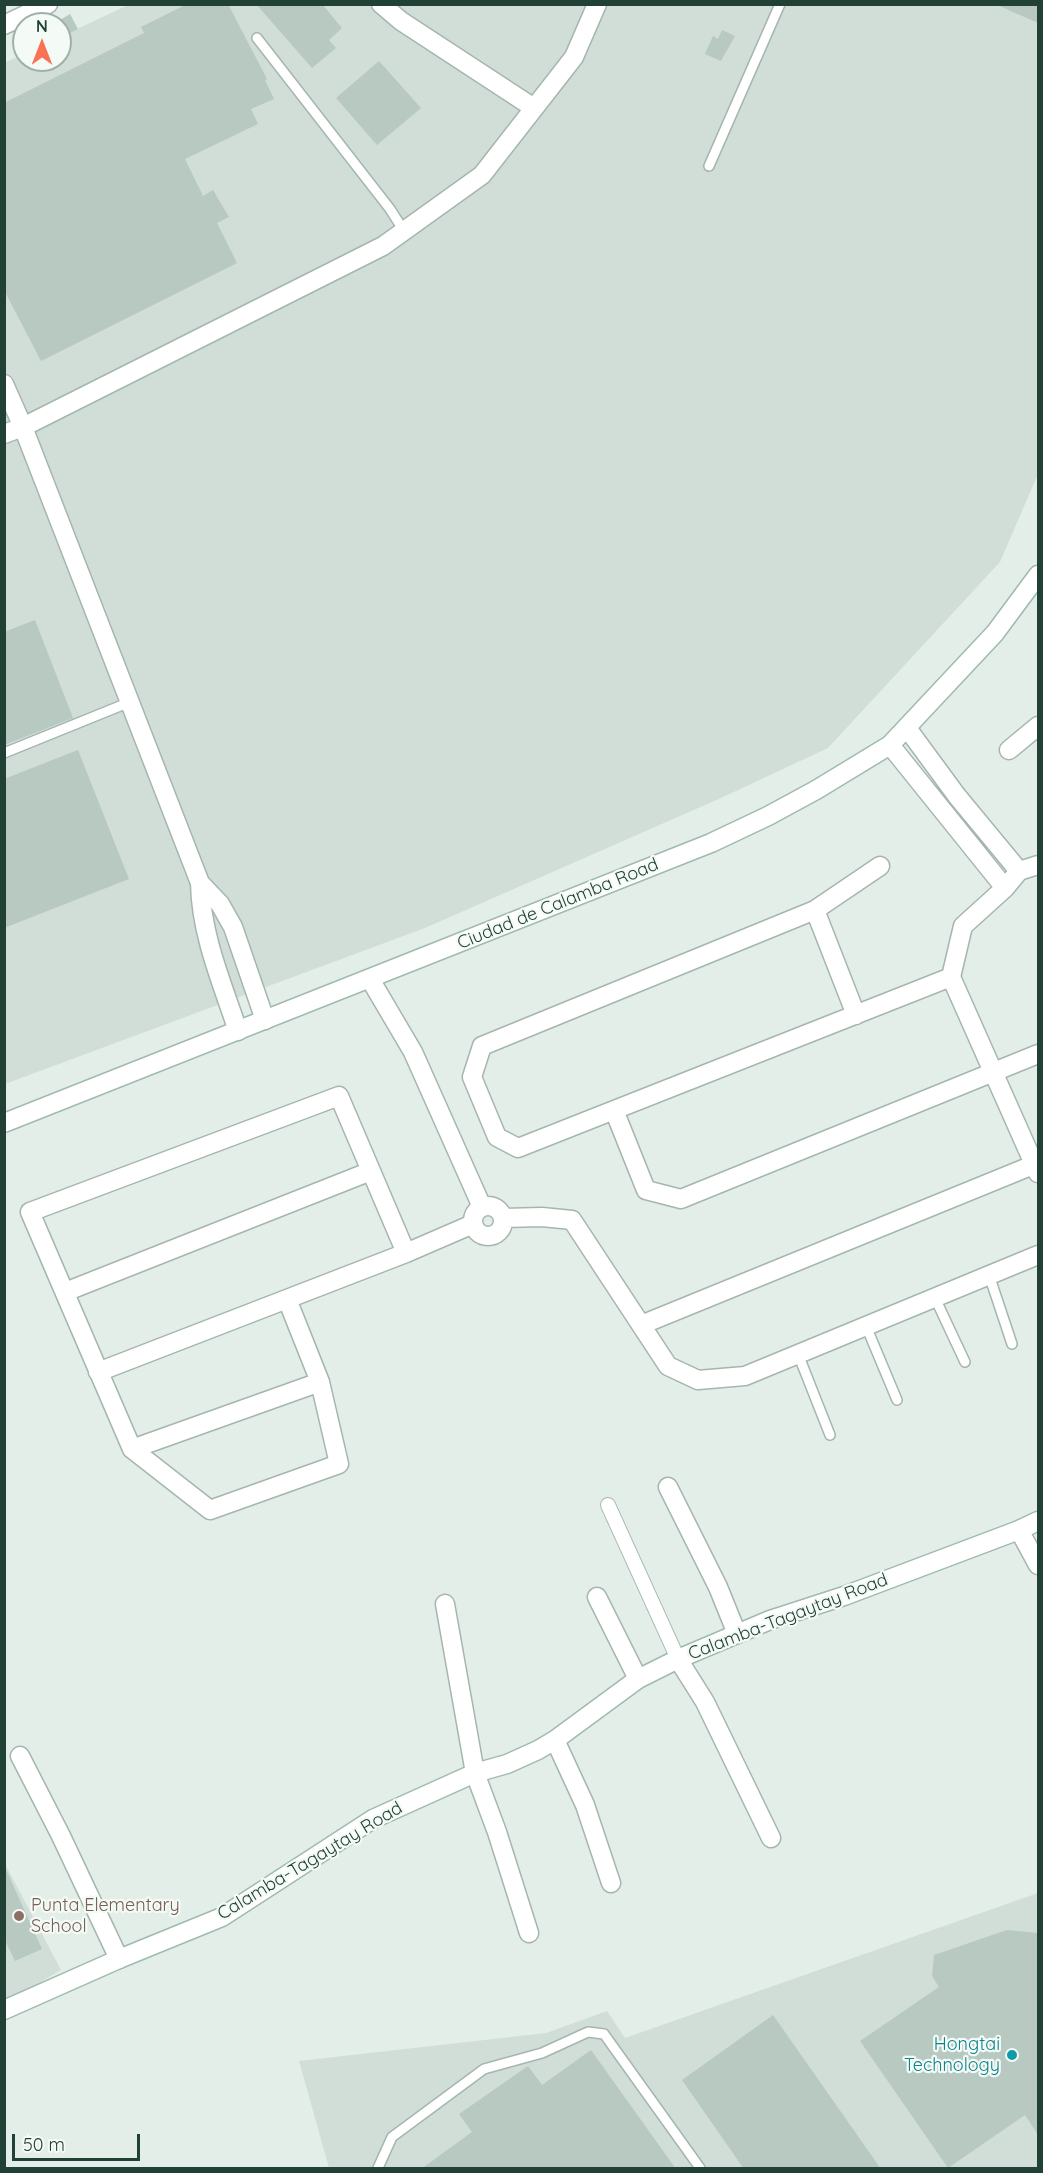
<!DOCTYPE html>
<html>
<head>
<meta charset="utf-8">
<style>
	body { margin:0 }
	#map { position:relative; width:1043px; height:2173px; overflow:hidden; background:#e3eee8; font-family:Quicksand,sans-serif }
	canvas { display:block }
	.frame { position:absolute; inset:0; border:6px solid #214036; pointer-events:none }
	.north { position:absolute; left:12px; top:12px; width:60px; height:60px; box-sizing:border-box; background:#f4faf6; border:2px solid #a0b0a9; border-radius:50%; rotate:0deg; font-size:16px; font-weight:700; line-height:24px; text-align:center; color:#214036 }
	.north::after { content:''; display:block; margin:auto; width:21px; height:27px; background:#fb7153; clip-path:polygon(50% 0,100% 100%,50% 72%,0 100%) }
	.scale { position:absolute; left:12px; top:2134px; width:128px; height:27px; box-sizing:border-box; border:3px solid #214036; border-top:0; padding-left:8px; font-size:18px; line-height:21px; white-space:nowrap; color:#214036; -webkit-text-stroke:4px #f4faf6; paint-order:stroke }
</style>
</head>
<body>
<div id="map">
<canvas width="1043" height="2173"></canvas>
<div class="frame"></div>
<div class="north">N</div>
<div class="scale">50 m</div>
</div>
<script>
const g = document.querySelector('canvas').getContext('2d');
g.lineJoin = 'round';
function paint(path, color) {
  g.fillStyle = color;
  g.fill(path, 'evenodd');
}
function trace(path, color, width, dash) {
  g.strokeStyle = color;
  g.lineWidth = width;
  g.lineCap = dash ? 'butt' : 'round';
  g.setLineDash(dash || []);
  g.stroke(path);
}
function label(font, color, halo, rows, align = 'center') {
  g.font = font + ' Quicksand,sans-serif';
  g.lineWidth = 4.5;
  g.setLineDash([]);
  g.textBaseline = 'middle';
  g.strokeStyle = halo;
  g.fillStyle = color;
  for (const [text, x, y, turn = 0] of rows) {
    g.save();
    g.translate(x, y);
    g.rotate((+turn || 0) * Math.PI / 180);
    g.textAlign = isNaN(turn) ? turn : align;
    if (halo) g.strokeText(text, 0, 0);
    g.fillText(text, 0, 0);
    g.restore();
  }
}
paint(new Path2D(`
	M128,5H1038V474L1000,562L828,748L721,798L425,928L5,1084L4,63L24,54V60H60V37Z
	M4,1862L61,1970L5,2003H4Z
	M1038,1893V2168H329L299,2061L546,2033L607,2011L625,2038Z`), '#d1ded7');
paint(new Path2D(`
	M187,4H228L267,79L265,80L274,99L251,109L258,124L185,159L203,196L213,190L229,217L217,223L237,263L41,361L4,290V103L144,33L141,27Z
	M256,4H322L342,28L329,40L336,48L312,68Z
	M995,4H1038V23Z
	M70,14L78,29L60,38V20Z
	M722,30L735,36L721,61L705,54L713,36L718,39Z
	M379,61L421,108L377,145L336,98Z
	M35,620L73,718L4,745V632Z
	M78,750L129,879L4,928V779Z
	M4,1865L42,1949L15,1961L4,1938Z
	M1007,1930L1038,1933V2135L1025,2115L948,2168L860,2041L939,1987L932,1976L934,1955Z
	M773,2015L881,2169H744L682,2080Z
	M591,2050L676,2169H421L472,2132L459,2114L528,2066L542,2085Z`), '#b8c9c1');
const service = new Path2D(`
	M257,38L390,209L404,231
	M709,166L780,4
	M4,753L130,702
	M989,1275L1012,1344
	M935,1298L965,1362
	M866,1326L897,1400
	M798,1354L830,1435
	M378,2168L392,2137L484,2069L542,2053L588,2032L604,2034L700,2168`);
const pedestrian = new Path2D(`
	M608,1505L678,1659`);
const minor = new Path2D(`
	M381,4L401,21L534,108
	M4,25L48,4
	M4,384L23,427L200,883C201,935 222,983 238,1031
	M4,434L23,427L383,246L482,175L574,57L597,4
	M907,728L957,796L1019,871
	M890,745L1005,888
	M1009,750L1038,726
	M880,866L815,910L482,1046L472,1077L497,1137L518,1148L951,977L963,926L1005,888L1019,871L1038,865
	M200,883L220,904L233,927L265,1020
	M815,910L856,1015
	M951,977L1038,1173
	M370,979L413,1052L482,1207
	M614,1110L646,1190L681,1199L1038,1054
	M473 1221a15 15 0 1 1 30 0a15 15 0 1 1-30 0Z
	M504,1218L542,1217L572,1220L668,1366L698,1380L745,1376L1038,1255
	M65,1292L371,1171
	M287,1299L320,1382L339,1464L210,1510L132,1449L30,1212L339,1096L406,1253
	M641,1325L1038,1163
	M98,1372L406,1253L473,1224
	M132,1449L320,1382
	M668,1487L718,1587L737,1634
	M1019,1530L1038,1565
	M597,1597L638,1679
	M445,1604L475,1773L497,1832L529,1933
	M678,1659L705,1702L771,1838
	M555,1740L585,1805L611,1883
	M20,1756L61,1836L119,1959`);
const secondary = new Path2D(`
	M4,1123L711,843L768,816L816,790L890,745L995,633L1038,575
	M4,2010L119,1959L222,1917L373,1819L475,1773L507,1764L538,1750L555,1740L638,1679L678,1659L770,1620L844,1596L1019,1530L1038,1521`);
trace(service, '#a5b6af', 12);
trace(pedestrian, '#a5b6af', 16);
trace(minor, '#a5b6af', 21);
trace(secondary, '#a0baaf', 21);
trace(service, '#fff', 9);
trace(pedestrian, '#fff', 14);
trace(minor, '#fff', 18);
trace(secondary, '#fff', 18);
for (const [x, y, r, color] of [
	[19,1916,6,"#8d6e63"],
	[1012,2055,6,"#0f9aa8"]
]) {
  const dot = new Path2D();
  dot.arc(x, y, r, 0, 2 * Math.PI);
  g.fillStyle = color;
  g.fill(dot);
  trace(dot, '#f4faf6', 2);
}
label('18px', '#214036', '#f4faf6', [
	["Ciudad de Calamba Road",558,904,-22],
	["Calamba-Tagaytay Road",788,1617,-21],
	["Calamba-Tagaytay Road",310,1861,-31]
]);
label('18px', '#785e54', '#f4faf6', [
	["Punta Elementary",31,1906],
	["School",31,1927]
], 'left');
label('18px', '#0d838f', '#f4faf6', [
	["Hongtai",1000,2045],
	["Technology",1000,2066]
], 'right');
</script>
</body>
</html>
